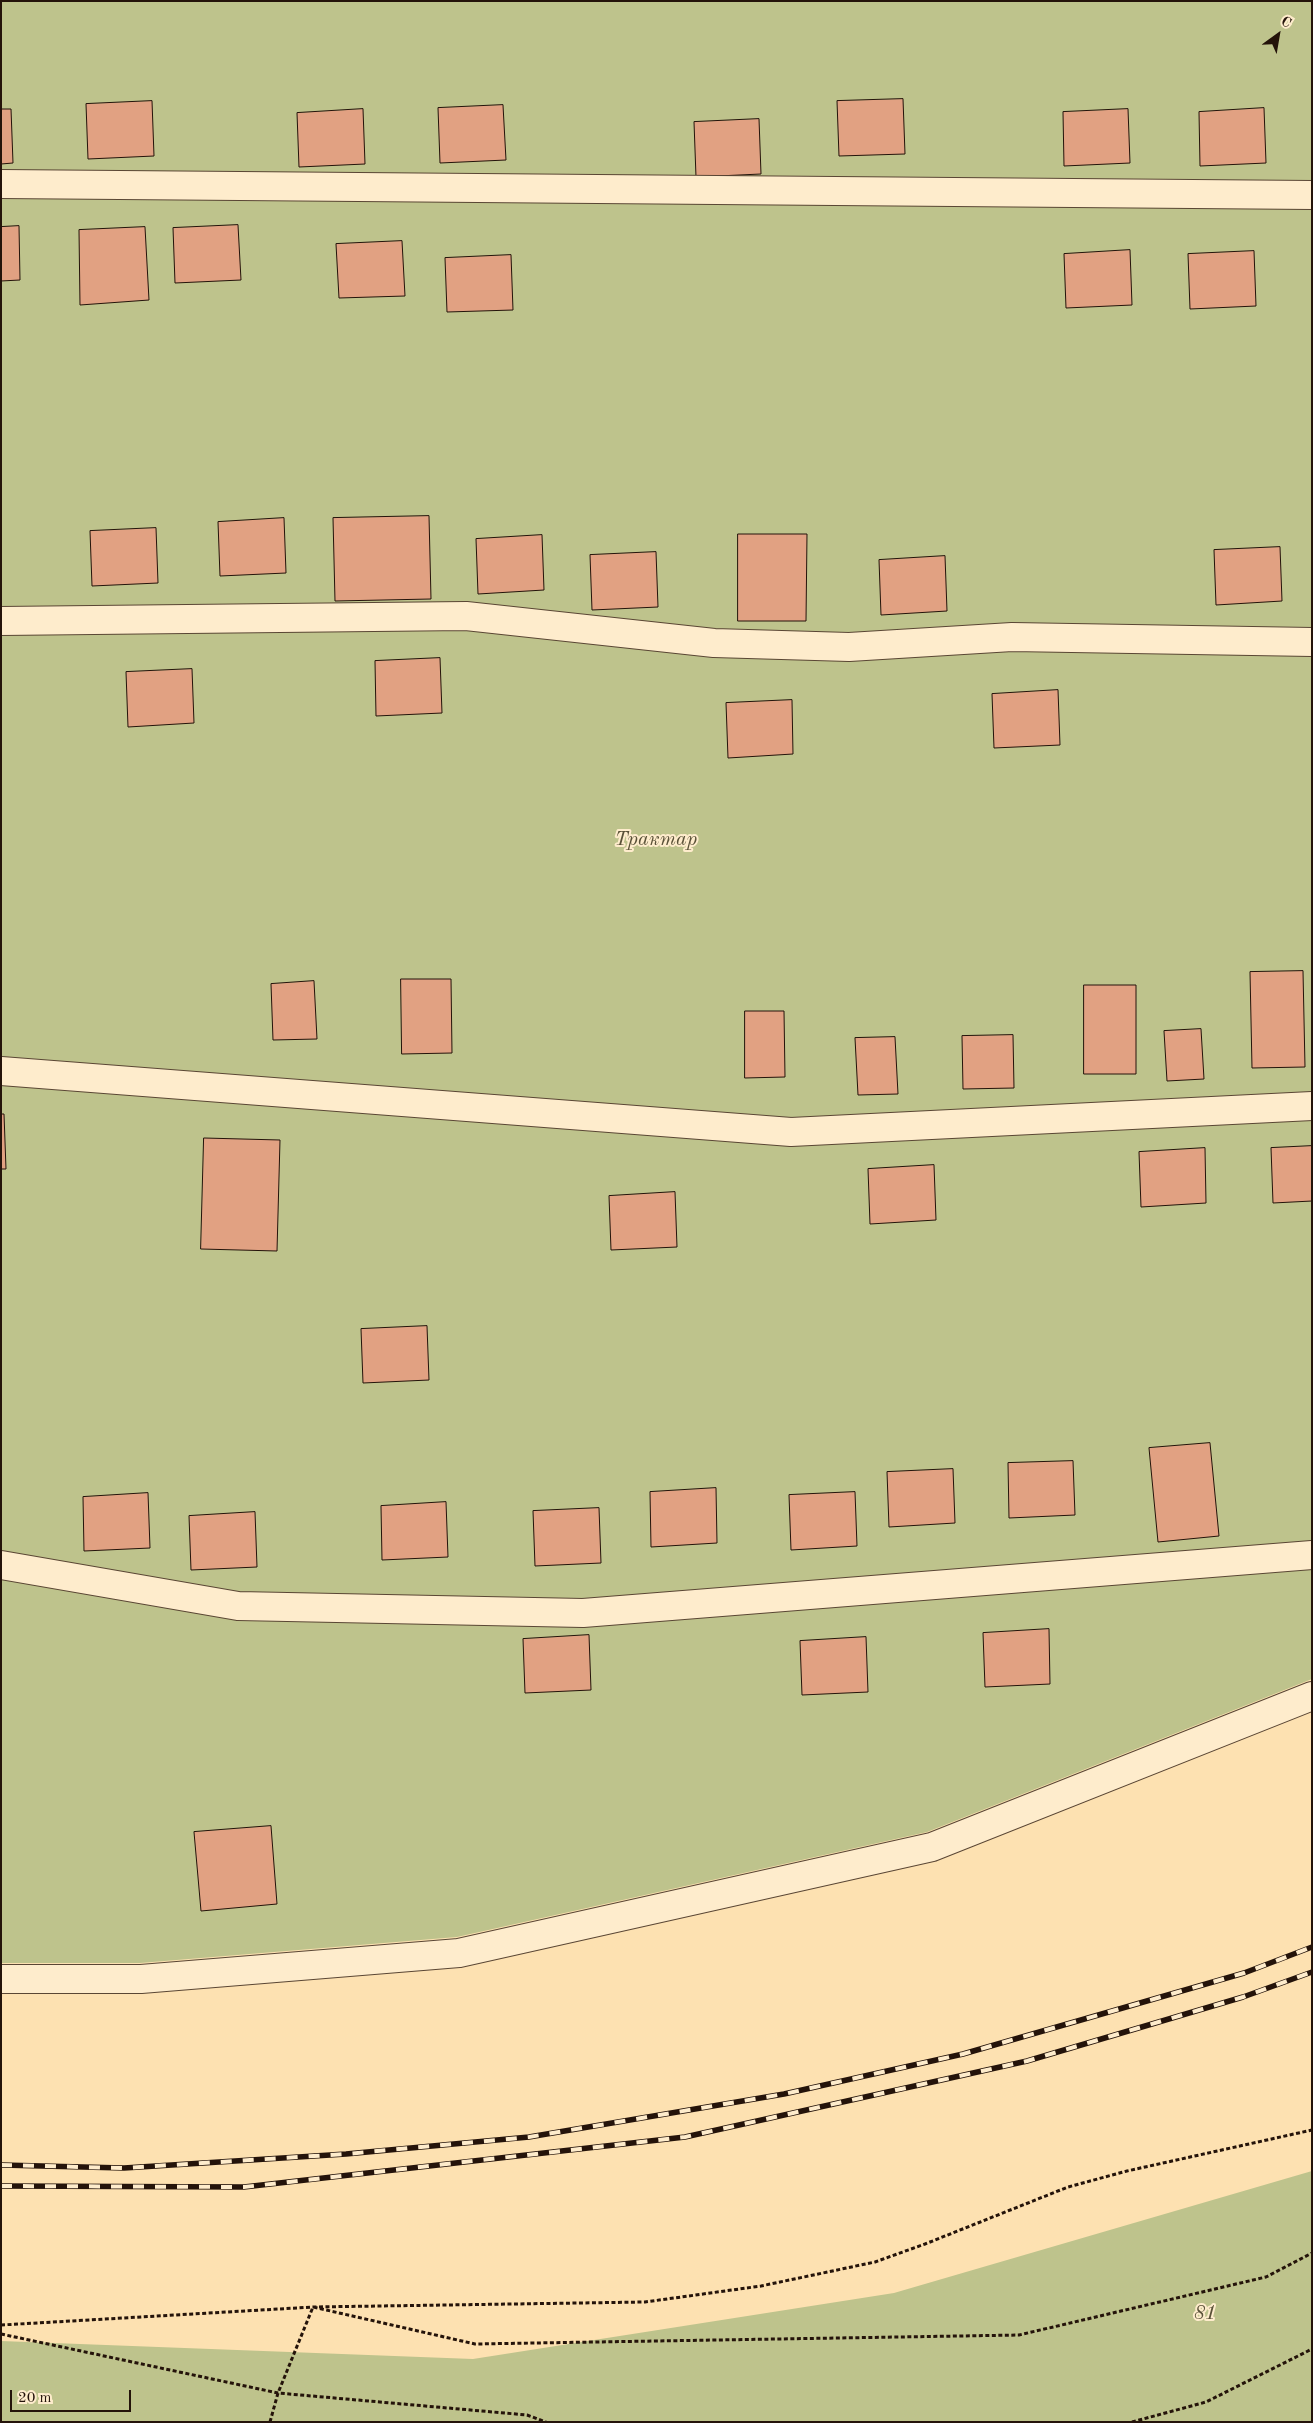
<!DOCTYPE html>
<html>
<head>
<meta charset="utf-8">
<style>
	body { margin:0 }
	#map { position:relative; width:1313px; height:2423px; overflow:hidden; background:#fde1b1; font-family:"Old Standard TT",serif }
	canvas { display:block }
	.frame { position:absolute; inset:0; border:2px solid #24130a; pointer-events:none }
	.north { position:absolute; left:1253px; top:10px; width:50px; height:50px; -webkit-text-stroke:4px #feeccc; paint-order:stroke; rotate:32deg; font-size:14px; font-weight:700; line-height:20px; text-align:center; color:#24130a }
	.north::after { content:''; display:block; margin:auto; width:18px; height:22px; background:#24130a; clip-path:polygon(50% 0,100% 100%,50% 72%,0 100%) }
	.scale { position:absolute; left:10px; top:2390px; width:121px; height:22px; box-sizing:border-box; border:2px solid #24130a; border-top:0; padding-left:6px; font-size:15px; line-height:18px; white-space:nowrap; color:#24130a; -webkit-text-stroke:4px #feeccc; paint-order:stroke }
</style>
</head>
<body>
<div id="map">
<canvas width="1313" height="2423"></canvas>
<div class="frame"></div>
<div class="north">С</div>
<div class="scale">20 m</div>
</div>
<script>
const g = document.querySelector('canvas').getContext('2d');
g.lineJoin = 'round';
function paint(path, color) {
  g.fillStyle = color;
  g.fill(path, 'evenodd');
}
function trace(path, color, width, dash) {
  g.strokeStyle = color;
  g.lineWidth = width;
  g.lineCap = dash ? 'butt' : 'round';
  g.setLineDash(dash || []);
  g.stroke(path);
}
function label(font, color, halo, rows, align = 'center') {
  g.font = font + ' "Old Standard TT",serif';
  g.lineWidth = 4;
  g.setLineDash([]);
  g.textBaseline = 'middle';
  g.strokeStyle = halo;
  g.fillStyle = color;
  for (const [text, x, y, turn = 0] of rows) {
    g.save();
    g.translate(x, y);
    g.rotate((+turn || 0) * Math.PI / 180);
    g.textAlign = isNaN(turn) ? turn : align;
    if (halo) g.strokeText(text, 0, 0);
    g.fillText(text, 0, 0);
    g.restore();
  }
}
paint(new Path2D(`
	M1,1H1312V1679L927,1832L457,1937L140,1963H1Z
	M1312,2171V2422H1V2341L473,2359L894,2293Z`), '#bec38c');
const building = new Path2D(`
	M903,99L905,154L839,156L837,101Z
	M152,101L154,156L88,159L86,104Z
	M503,105L506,160L440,163L438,108Z
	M1264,108L1266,163L1200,166L1199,112Z
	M1,109H11L13,163L1,164Z
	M363,109L365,164L299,167L297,113Z
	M1128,109L1130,163L1064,166L1063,112Z
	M759,119L761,174L696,177L694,122Z
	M238,225L241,280L175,283L173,228Z
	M19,226L20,280L1,281V227Z
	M145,227L149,300L80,305L79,230Z
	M402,241L405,296L339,298L336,244Z
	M1130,250L1132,305L1066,308L1064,254Z
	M1254,251L1256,306L1190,309L1188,254Z
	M511,255L513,310L447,312L445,258Z
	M429,516L431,599L335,601L333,518Z
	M284,518L286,573L220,576L218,522Z
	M156,528L158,583L92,586L90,531Z
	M738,534H807L806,621H738Z
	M542,535L544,590L478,594L476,539Z
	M1280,547L1282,601L1216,605L1214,550Z
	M656,552L658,607L592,610L590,555Z
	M945,556L947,611L881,615L879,560Z
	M440,658L442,713L376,716L375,661Z
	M192,669L194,723L128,727L126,672Z
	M1058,690L1060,745L994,748L992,694Z
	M792,700L793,754L728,758L726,703Z
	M1303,971L1305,1067L1252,1068L1250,972Z
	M401,979H451L452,1053L402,1054Z
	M314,981L317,1039L273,1040L271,984Z
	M1084,985H1136V1074H1084Z
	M745,1011H784L785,1077L745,1078Z
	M1201,1029L1204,1079L1167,1081L1164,1031Z
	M1013,1035L1014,1088L963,1089L962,1036Z
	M895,1037L898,1094L858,1095L855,1038Z
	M1,1114H4L6,1169H1Z
	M204,1138L280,1140L277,1251L201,1249Z
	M1312,1146V1201L1273,1203L1271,1148Z
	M1205,1148L1206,1203L1141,1207L1139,1152Z
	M934,1165L936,1220L870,1224L868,1169Z
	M675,1192L677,1247L611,1250L609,1196Z
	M427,1326L429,1380L363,1383L361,1329Z
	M1210,1443L1219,1536L1158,1542L1149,1448Z
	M1073,1461L1075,1515L1009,1518L1008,1463Z
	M953,1469L955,1523L889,1527L887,1472Z
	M716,1488L717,1543L651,1547L650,1492Z
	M855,1492L857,1546L791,1550L789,1495Z
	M148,1493L150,1548L84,1551L83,1497Z
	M446,1502L448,1557L382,1560L381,1506Z
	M599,1508L601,1563L535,1566L533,1511Z
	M255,1512L257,1567L191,1570L189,1516Z
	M1049,1629L1050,1684L985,1687L983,1633Z
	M589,1635L591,1690L525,1693L523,1639Z
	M866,1637L868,1692L802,1695L800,1641Z
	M271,1826L277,1904L201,1911L194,1832Z`);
paint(building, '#e1a182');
trace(building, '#24130a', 1);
const minor = new Path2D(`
	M1,184L1312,195
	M1,621L466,616L714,643L849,647L1012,637L1312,642
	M1,1071L791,1132L1312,1106
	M1,1565L238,1606L583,1613L1312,1555
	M1,1979H141L459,1953L932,1847L1312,1696`);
trace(minor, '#5a4634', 30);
trace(new Path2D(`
	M1,2325L313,2307L645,2302L761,2286L875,2262L925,2244L1068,2187L1127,2171L1312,2130
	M1,2334L278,2393L527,2415L546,2422
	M270,2422L278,2393L313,2307L475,2344L1019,2335L1266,2277L1312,2253
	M1132,2422L1206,2402L1312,2349`), '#24130a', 3, [4, 2.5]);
trace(minor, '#feeccc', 28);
const rail = new Path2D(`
	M1,2165L124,2168L346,2154L529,2137L784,2094L963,2054L1244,1973L1312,1947
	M1,2186L244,2187L685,2137L1027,2061L1243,1997L1312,1972`);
trace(rail, '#24130a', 5.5);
trace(rail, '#feeccc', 4, [11]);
label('italic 20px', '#5a5138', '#feeccc', [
	["Трактар",656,840],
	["81",1205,2314]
]);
</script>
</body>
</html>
